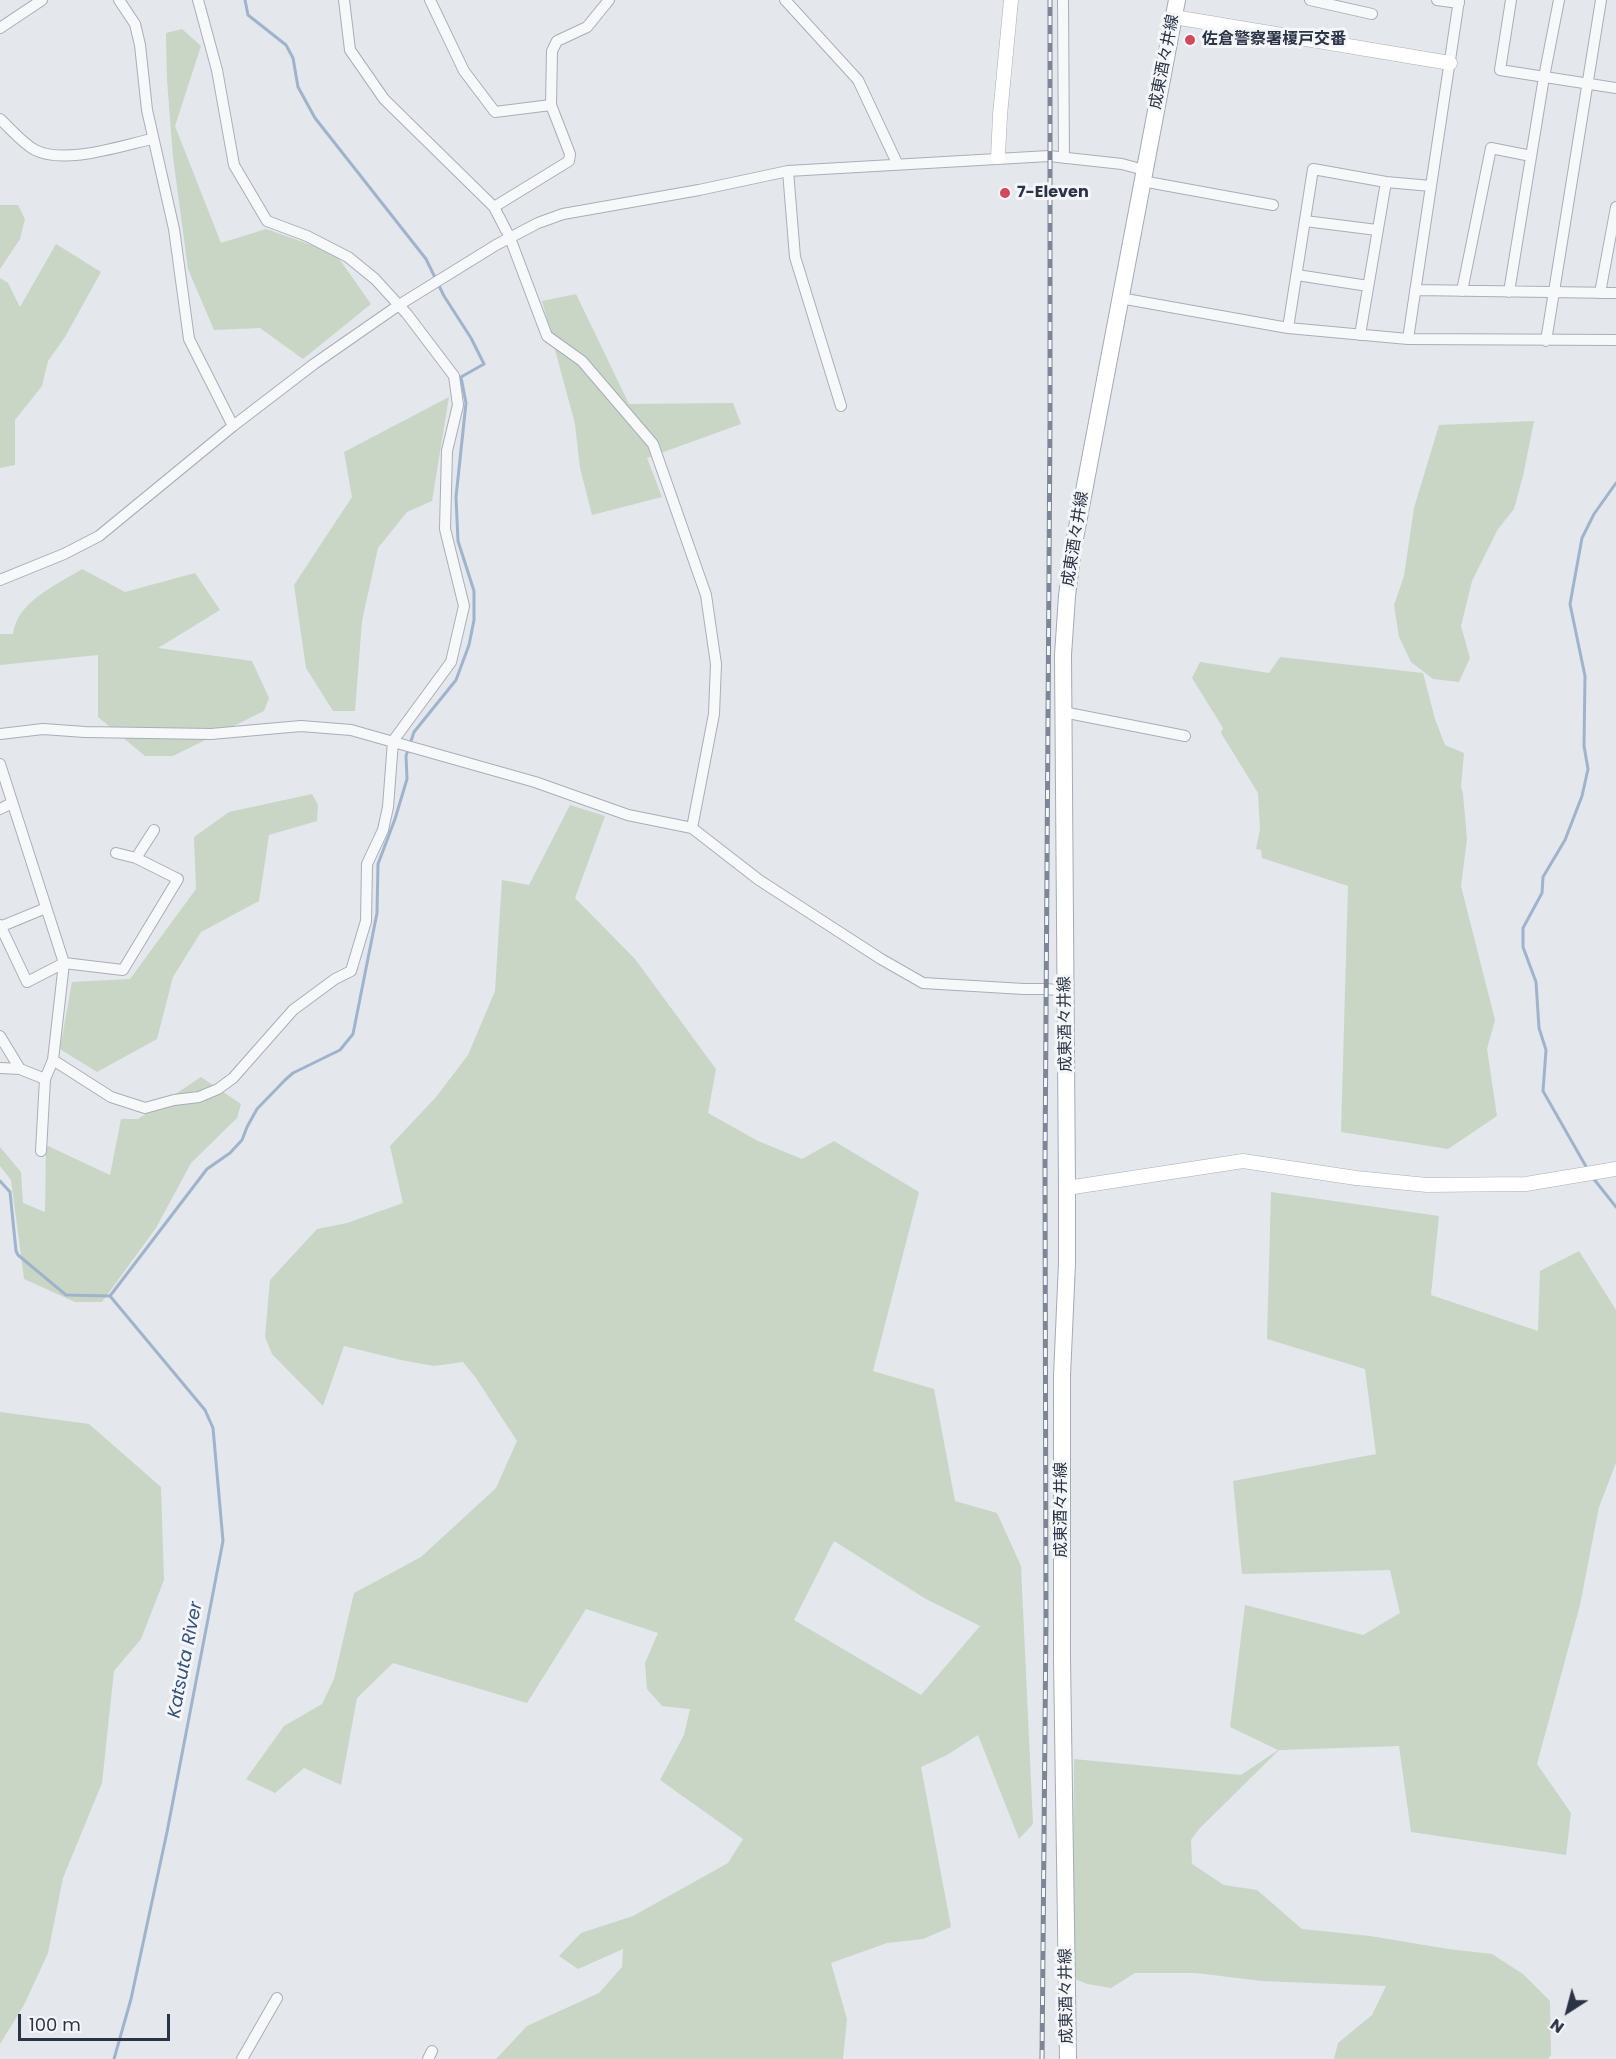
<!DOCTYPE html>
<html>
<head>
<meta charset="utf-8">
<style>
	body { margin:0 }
	#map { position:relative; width:1616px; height:2059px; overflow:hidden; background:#e4e7ec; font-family:Poppins,sans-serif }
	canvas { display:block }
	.north { position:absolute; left:1538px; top:1981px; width:60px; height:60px; -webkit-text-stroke:4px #f4f6f9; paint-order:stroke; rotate:216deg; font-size:16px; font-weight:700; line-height:24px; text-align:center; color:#2b3445 }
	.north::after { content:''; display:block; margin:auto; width:21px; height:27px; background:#2b3445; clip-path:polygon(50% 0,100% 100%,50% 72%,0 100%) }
	.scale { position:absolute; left:18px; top:2014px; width:152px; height:27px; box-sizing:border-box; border:3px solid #2b3445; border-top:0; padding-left:8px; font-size:18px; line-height:21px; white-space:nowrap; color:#2b3445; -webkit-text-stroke:4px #f4f6f9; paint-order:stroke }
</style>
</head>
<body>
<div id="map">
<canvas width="1616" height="2059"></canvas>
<div class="north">N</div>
<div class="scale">100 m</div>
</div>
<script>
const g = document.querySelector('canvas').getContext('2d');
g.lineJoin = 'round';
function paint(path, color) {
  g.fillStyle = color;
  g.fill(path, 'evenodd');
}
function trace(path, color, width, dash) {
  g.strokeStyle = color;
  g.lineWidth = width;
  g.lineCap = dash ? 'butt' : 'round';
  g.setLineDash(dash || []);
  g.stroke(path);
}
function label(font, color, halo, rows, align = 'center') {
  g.font = font + ' Poppins,"Noto Sans JP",sans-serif';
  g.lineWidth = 6;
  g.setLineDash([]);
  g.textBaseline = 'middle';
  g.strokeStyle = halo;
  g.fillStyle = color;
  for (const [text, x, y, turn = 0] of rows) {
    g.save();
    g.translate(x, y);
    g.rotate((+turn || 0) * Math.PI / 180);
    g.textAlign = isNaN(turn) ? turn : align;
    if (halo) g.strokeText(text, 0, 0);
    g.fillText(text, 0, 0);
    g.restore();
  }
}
paint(new Path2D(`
	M182,29L201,46L175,126L221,243L266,229L335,253L371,304L303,359L260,328L214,330L188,269L173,157L167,80L166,33Z
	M0,205H18L25,219L20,239L0,269Z
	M56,244L101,272L65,337L48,361L42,386L15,420V465L0,468V278L8,283L20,307Z
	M576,294L629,404L733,403L741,424L647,458L662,497L592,515L580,468L575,424L542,301Z
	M449,397L432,501L407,512L378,548L362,621L355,711H333L306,668L294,585L352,497L344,452Z
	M1534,421L1523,476L1514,509L1498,529L1472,581L1461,626L1470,658L1459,682L1433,679L1411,662L1399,637L1394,605L1404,576L1414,508L1439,425Z
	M82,569L125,592L195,573L220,610L158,648L252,661L269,698L264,711L173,756H145L98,717V655L0,665V634H13C17,601 57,585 82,569Z
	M1280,657L1423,673L1435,719L1445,745L1464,753L1461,787L1463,794L1467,839L1461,886L1495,1020L1487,1049L1497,1116L1448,1149L1341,1132L1348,886L1262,858L1261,850L1256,849L1260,829L1258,793L1221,733L1223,728L1192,678L1200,662L1269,673Z
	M312,794L318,805L317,821L269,835L259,901L201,932L173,977L157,1039L97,1072L60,1049L72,982L130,979L196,889L194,837L229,812Z
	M570,805L605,816L575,898L635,959L716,1069L708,1113L758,1141L802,1159L834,1141L919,1192L873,1371L934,1389L955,1501L997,1513L1021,1566L1033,1824L1019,1839L978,1735L947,1755L921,1767L951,1927L923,1939L887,1943L831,1963L847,2019L843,2059H496L527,2026L599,1993L622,1967L623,1949L578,1969L559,1956L581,1933L633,1916L728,1863L743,1839L660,1780L684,1735L690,1709L662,1706L647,1689L645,1663L658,1633L586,1609L527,1703L393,1663L357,1698L341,1785L304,1768L275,1793L246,1779L284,1726L322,1704L334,1679L354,1593L421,1557L496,1488L517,1441L476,1378L463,1362L434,1366L401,1360L344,1346L323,1406L272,1354L265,1337L270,1280L317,1229L347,1223L403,1203L390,1146L436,1097L468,1055L495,991L502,880L529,885ZM834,1541L926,1599L980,1626L921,1695L794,1620Z
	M201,1077L241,1104L237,1118L191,1163L156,1228L102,1302H75L24,1279L11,1180L0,1166V1147L21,1172L23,1203L45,1212L46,1145L110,1175L121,1119H138Z
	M1271,1192L1439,1216L1431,1295L1538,1331L1540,1271L1579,1251L1616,1310V1463L1599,1507L1580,1605L1537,1764L1571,1813L1566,1855L1411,1832L1399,1746L1279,1750L1199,1829L1191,1840L1192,1864L1224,1885L1257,1890L1302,1929L1370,1936L1448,1949L1492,1954L1523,1974L1550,2001L1551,2055L1548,2059H1334L1338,2043L1372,2015L1386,1986L1262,1981L1196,1973H1135L1111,1988L1087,1984L1075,1979L1065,1957L1073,1885L1074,1759L1241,1775L1278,1750L1230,1727L1245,1605L1363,1635L1400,1613L1390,1570L1242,1574L1233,1481L1376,1454L1365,1369L1267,1339Z
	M0,1412L89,1424L161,1487L164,1580L141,1639L114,1671L102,1783L63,1878L48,1953L24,2005L0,2044Z`), '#c9d6c5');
trace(new Path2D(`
	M1588,1170L1543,1091L1546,1050L1539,1028L1536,982L1523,947V928L1542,893L1543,877L1565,840L1582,796L1588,769L1584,746L1585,676L1570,604L1582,538L1594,514L1616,483
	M1593,1178L1616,1207
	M0,1181L10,1192L16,1251L18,1255L66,1295L110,1296
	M110,1296L207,1169L230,1153L242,1140L247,1127L257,1109L285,1080L293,1073L340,1050L353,1034L377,913L378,864L395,819L407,779L406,756L414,732L456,680L469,645L474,620V591L458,541L456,497L466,403L461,377L484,364L471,338L444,296L426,259L315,118L298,87L293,58L286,45L248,15L245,0
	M110,1296L205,1410L213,1428L223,1541L167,1832L131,1999L114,2059`), '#9fb4cc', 3);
const street = new Path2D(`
	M119,0L135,24L140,45L147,110L174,229L189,339L233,426
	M344,0L350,50L384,99L494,207L510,238L547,336L582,361L653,444L706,595L716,664L714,714L692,828
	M430,0L464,71L495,112L551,105
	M785,0L858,80L897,163
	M1063,0L1064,158
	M1310,0L1372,14
	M1437,0L1459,3
	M1511,0L1500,70L1616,88
	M0,28L42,0
	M0,119C11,129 22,143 35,150C65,165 120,146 152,139
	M788,171L795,257L841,406
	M1142,181L1273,205
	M494,207L569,161L570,154L551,105L552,51L557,41L587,27L609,0
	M1305,221L1377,230
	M1297,275L1368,286
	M1415,290L1616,293
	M1462,291L1491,148L1531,156
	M1509,292L1544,77L1559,0
	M1600,293L1616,207
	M1120,298L1288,328L1408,339L1616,340
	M1288,328L1313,169L1386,182L1431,186
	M1360,335L1386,182
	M1408,339L1459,0
	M1546,341L1601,0
	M0,580L64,554L99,536L233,426L314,364L399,305L496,245L538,223L563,214L699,190L788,171L1049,156L1122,164L1144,170
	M1063,712L1185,736
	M0,734L43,729L85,732L211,734L301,726L351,730L535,782L628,815L692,828L759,880L881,959L923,983L1024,989H1047L1065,991
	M0,764L64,963L53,1060L45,1079L41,1151
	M0,809L12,803
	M136,858L154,830
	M0,925L27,982L64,963L123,970L178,879L136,858L116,853
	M0,927L46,908
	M0,1036L20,1069
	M53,1060L111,1097L145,1108L174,1100L199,1097L218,1089L233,1078L293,1010L335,979L351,971L366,921L367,864L383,830L388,807L393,741L451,662L464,606L445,529L447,451L458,405L454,376L407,314L375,279L348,257L307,236L267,221L234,165L217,70L198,0
	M0,1068L20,1069L45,1079
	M242,2059L277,1998
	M428,2059L432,2051`);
const secondary = new Path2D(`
	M1174,17L1450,63
	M998,157L1000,115L1011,0
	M1067,1188L1243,1161L1356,1178L1427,1185L1526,1184L1616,1169`);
const primary = new Path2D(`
	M1068,2059L1062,1659V1376L1067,1263V1188L1063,655L1067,596L1073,549L1177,0`);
trace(street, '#a9aeb7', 12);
trace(secondary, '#a9aeb7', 15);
trace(primary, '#a3abb8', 18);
trace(street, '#f7f8fa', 10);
trace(secondary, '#fff', 14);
trace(primary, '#fff', 16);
const rail = new Path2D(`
	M1042,2059L1046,1618L1045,1165L1050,421V0`);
trace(rail, '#7d8696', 5);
trace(rail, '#f4f6f9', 3, [9]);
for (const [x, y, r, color] of [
	[1190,40,6,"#d1495b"],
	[1005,193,6,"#d1495b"]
]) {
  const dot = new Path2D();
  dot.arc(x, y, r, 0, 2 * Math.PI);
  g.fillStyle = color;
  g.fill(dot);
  trace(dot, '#f4f6f9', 2);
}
label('bold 16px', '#2b3445', '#f4f6f9', [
	["佐倉警察署榎戸交番",1202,40],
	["7-Eleven",1017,193]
], 'left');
label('16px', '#2b3445', '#f4f6f9', [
	["成東酒々井線",1165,62,-79],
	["成東酒々井線",1076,539,-81],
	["成東酒々井線",1066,1024,-91],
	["成東酒々井線",1062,1510,-90],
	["成東酒々井線",1067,1996,-91]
]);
label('italic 18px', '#34527a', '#f4f6f9', [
	["Katsuta River",186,1660,-79]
]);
</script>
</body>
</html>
